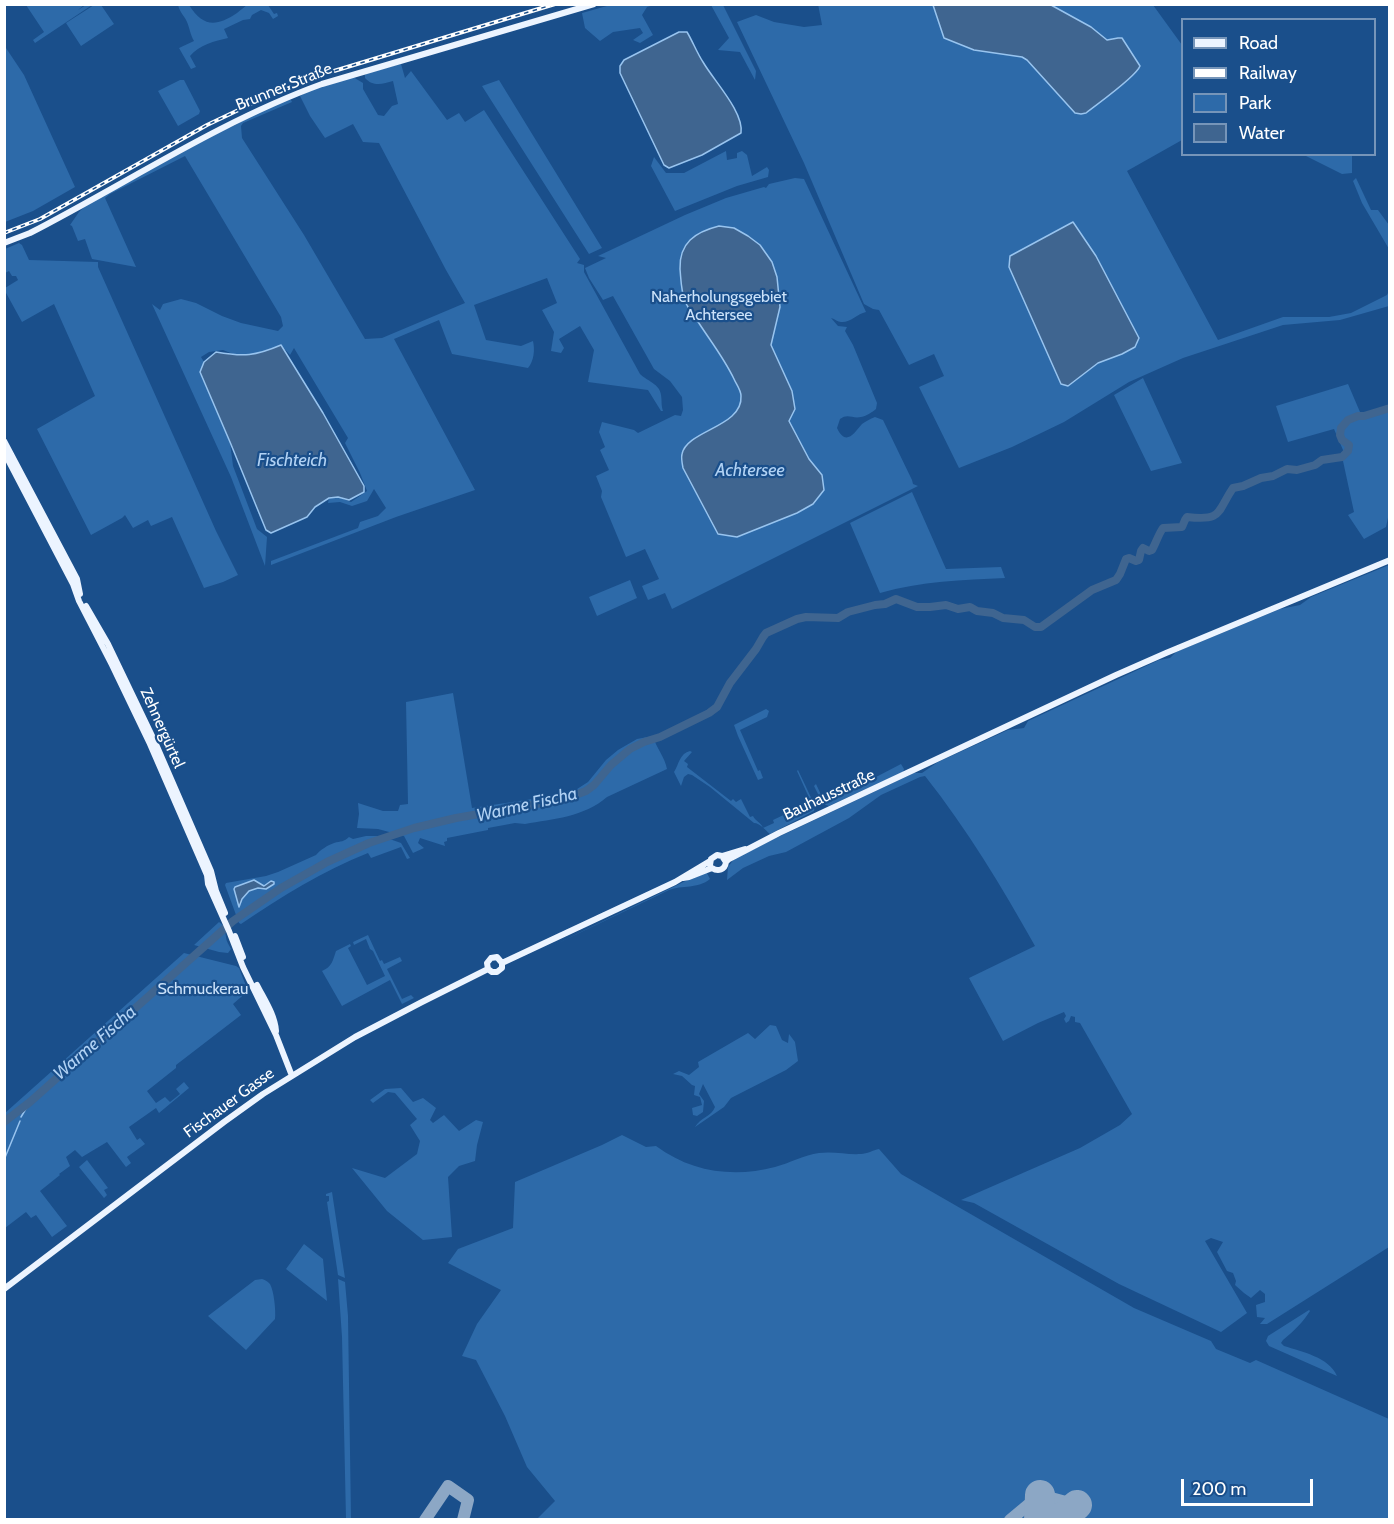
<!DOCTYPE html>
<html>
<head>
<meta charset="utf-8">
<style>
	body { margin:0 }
	#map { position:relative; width:1394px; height:1524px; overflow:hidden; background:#1a4f8b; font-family:Cabin,sans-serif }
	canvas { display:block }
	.frame { position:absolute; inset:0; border:6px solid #fff; pointer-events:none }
	.legend { position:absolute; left:1181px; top:18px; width:195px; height:138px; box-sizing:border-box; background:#1a4f8b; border:2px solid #7695b9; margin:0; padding:8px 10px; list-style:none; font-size:18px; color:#fff }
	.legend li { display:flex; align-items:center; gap:12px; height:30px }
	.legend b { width:30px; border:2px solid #7695b9 }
	.scale { position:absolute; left:1181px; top:1479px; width:132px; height:27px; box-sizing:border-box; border:3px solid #fff; border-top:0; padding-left:8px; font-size:18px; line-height:21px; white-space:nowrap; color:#fff; -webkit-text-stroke:4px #1a4f8b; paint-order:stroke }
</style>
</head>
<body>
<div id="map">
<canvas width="1394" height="1524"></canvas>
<div class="frame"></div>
<ul class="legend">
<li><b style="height:8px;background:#ecf4ff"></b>Road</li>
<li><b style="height:8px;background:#fff"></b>Railway</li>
<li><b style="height:16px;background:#2d6aa9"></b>Park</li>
<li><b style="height:16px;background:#3f6590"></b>Water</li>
</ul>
<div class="scale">200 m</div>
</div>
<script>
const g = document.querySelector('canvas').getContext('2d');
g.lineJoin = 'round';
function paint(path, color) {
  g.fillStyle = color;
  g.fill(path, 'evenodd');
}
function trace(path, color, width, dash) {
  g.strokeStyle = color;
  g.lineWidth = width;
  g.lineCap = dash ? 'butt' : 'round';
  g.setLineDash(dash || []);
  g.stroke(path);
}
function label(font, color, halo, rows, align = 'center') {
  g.font = font + ' Cabin,sans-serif';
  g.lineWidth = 4.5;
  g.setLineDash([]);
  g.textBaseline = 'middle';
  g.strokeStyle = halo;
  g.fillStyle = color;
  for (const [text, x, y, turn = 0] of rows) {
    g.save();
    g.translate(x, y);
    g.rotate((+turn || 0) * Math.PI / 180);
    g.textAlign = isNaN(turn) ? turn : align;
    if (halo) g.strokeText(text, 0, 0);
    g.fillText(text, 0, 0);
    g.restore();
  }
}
paint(new Path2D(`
	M614,4L654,5L647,7L642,15L653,35L640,43L633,40L643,33L640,28L613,32L600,41L585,28L582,13Z
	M818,4L1153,5L1182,45V140L1127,171L1218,340L1283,317H1329L1351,313L1387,295L1389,291V306L1340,320L1283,325L1183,358L1129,382L1064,422L1012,447L959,468L919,387L944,376L934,354L909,365L879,310L873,309L864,304L804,163L737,22L756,15L774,22L804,27L822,25Z
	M26,5H84L78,10L86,5H92L35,43L33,40L44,32Z
	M101,5L114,24L81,46L66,23L94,5Z
	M178,5H189C203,27 216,27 237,13C241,10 245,6 249,4C254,3 263,4 268,5L274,14L277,13L278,16L273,19L269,13L261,10L252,15L250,19L243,20L224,29L228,38C215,41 199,45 190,56L196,67L191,69L179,48L194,41C190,34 190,29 187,22C184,15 180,13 178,5Z
	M711,5H723L756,71L755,80L740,52L718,50L729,38Z
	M4,45L24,75L75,187L33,211L5,222Z
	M401,64L405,78L411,71L447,120L459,113L465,122L484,110L580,259L577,263L584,265V272L640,374C647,381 660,384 661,395C662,401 661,405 663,411H661L648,390L588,382L594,350L580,326L559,339L564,348L561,353L551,351L554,332L542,310L557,303L547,278L474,305L486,340L521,346L533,341C535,350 534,361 528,368L452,354L439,320L394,339L475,490L396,517L271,565V561L358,528L360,522L378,516L386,508L374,489L367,501L352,506L340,502L328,503L329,498L338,497L351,502L367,491L360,473L345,443L348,438L294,348L290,355L281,345L252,355L238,356L223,350L209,352L201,357L204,362L200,373L230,442L233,466L257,529L267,537L265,566L231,477L152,304L160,310L163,304L181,299L196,303L222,316L241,323L278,331L283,326L281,317L185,156L110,194L105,198L136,267L92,259L85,239L78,241L72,226L70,225L79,212L85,206L225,129C232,127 236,125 242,121C253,114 278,101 291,100L292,102L243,123L241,126L242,138L304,235L365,339L382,338L465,303L446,270L379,143L363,142L353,124L325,138L310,116L300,96L309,91L353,77L363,83V89L378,115L384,116L392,106L398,104L393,81C383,84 373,87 365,78V75L367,73Z
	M180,80H184L200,111L199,114L178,126L158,91Z
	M499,80L602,248L589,254L482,86Z
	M726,151L727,160L737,158V153L742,151L747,155L752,176L767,167L769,170L768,177L737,186L675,211L651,166L654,157L666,173H684Z
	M1304,155H1352V173L1342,174Z
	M795,178L804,179L866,312C857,314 850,323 841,322C838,322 835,319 831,318L838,326L847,327L845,331L853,345L877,403L876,409C872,412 867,416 861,417C852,419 848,413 840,419L837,428C846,447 854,433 862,424C866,421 870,419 875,417L883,420L912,480L913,484L918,486L672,609L665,593L648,600L642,586L659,579L645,549L626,557L601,497L602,491L596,476L609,470L600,450L605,447L599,432L602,422L634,430L638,433L675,415L681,416L683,410L682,397L670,381L654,369L613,296L603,300L589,278L585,268L606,258L598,256L685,215L726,198L764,187L766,188L769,184Z
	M1356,178L1371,210H1378L1389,225V249L1362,203L1353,181Z
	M19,243L22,245L29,260L98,262V267L216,531L238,575L223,582L204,588L172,517L151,526L148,520L133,528L125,515L122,518L91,535L37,429L95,396L54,304L22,322L5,291V288L18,280L16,276H12L9,271L5,273V249Z
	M1143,378L1182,463L1151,471L1114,395Z
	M1348,384L1360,412H1366L1389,406V513L1386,527L1364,539L1348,515L1354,512L1343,461V450L1334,429L1288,442L1276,406Z
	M912,492L946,569L1001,567L1005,578C963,580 921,581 880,593L850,523Z
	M1389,565V1247L1267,1324H1260L1265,1318L1257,1317L1256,1305L1265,1302V1294L1260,1290L1251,1298L1244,1293L1235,1285L1236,1281L1233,1273L1227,1271L1217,1252L1223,1242L1211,1238L1205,1241L1247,1313L1221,1332L1119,1284L974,1203L961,1200L1080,1148L1120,1125L1132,1114L1080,1023L1075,1022V1017L1071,1016L1069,1021L1066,1023L1064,1019L1066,1016L1064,1012L1038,1023L1003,1041L969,978L1035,946C1002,887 967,829 925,776L920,777L881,795L849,818L786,852L769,856L743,868L727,880L728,867L734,859L772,840L914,773H922L938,762L1008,730L1024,728L1028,721L1159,660L1170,658L1176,652L1280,609L1300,605L1311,597Z
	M630,580L637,598L597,616L589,597Z
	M453,693L472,808L539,798L574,791L588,782L606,760L618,750L637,739L653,736C656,748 665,757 667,769L607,797C584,817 553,819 525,824L515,823L488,828V830L447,838V841L444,842L445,846L420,838L418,843L424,848L413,853L404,836L378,829L357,828L359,814L358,803L383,811H398L400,805L408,804L406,702Z
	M766,709L769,711L767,717L740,730L758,771L760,770L763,778L758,780L738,736L734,725Z
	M690,751L692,752L684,761L688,764L687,767L731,801L733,799L736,802L741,799L750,817L753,816C756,822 761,822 763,828L774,823L773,820L811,802L797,771L798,770L815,806L814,811L770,834C765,830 760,823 754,823L710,787L692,775L688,774L684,777L681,786L674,772C679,764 680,753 690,751Z
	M901,764L904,769L903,772L829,806L823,804L814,786L816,784L823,799L830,801Z
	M366,836H381L401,843L410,858L407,859L401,847L371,858L368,853C323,871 282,896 241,924L239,923L225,885L226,883L266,876L278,872L316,855C320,850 328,845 334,843C341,841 344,842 349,837L353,839Z
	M706,871L710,879C698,889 682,885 669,890L550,947Z
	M219,922C225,926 225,930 226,937C226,941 229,945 231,949L228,953L219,952L194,945Z
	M368,935L380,961L382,960L384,964L400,957L402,961L387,969L402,999L411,995L414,998L402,1004L390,980L342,1006L322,971C332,967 333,960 336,951L350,944L351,946L348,948L367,985L385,976L373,951L370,949L366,939L354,945L353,942Z
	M184,953L236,966L239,968L248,991L233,1004L241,1015L176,1065V1068L147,1091L156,1103L165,1097L170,1102L180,1094L176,1089L184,1082L189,1088L159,1113L156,1108L129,1127L137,1140L140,1138L145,1144L127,1157L131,1163L126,1167L107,1142L82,1157L75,1150L66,1157L70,1166L59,1174L60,1175L40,1191L67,1226L52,1237L36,1215L31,1218L26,1212L5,1228V1113Z
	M770,1025L776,1026L782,1040L788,1043L789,1034L795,1042L798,1061L786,1070L731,1098L724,1107L695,1127C700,1118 712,1116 715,1107L703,1084L699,1094L704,1101L703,1112L697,1116L693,1115L692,1108L702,1105L700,1097L694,1095L695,1086L692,1085L682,1076L673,1074L679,1071L689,1075L699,1067L698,1062L748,1033L755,1039Z
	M401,1088L413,1102L423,1098L436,1108L430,1120L433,1123L444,1115L459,1131L476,1120L483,1122L477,1145L475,1161L459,1166L448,1177L452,1237L423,1240L387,1211L352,1168L385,1178L417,1154L420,1141L410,1125L417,1119L395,1093L388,1092L373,1103L370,1100L385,1089Z
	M622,1135L646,1147L656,1146C691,1172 733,1178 775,1167C790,1163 804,1155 819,1153C834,1151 847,1155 861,1154C867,1154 873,1150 879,1149L901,1174L1134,1308L1211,1341L1216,1349L1250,1363L1256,1360L1389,1419V1519H537L555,1501L527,1467L505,1416L476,1360L462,1356L477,1324L501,1290L448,1263L458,1249L513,1228L515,1182L602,1145Z
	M87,1160L108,1188L104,1190L107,1195L104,1198L79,1167Z
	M332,1192L345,1278L338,1275L327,1202L329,1201V1196H326V1194Z
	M304,1244L323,1259L327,1301L286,1269Z
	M262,1279C265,1280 267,1281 270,1284C274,1291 276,1311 275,1319L246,1350L208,1316L255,1280Z
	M338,1279L345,1282L348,1316L351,1519H346L342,1337Z
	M1309,1310L1310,1311C1303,1322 1294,1331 1283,1340L1281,1343L1284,1346C1302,1352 1329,1357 1337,1376L1269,1346L1266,1341L1268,1336Z`), '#2d6aa9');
const water = new Path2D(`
	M933,5H1051L1091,27L1107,40L1118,38H1122L1140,66C1136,77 1097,104 1086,113L1081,114L1075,113L1027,60L1022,57L974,50L944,38Z
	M679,32H687C693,42 697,53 703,62C714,81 744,112 741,133L702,155L669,168L664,165L620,73V66L624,60Z
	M1073,222L1096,256L1139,338L1135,347L1122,354L1098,363L1068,386L1061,384L1009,267L1010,256Z
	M719,226L734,228L748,236L760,245L772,262L777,277L780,307L771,345L792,391L795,409L789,421L809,459L822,475L824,490L813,504L797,513L737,537L718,534L683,468C682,463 681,458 682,454C687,430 743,427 741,396C741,390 736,384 734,379C723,356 708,338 695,317C691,312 687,306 685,301C681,291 681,280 680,269C679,243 695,232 719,226Z
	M281,345L323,413L364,486V492L349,500L338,497L329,498L315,507L307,517L271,533L266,530L230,442L200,372L204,362L216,352C244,357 255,356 281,345Z
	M254,880L264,886L271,881L274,882V884L266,889L258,888L249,891L242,899L239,907L234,889L235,887Z`);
paint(water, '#3f6590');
trace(water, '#98c4ef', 1.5);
trace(new Path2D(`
	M21,1117L30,1102
	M4,1160L20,1121`), '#98c4ef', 1.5);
trace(new Path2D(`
	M4,1122L30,1102L233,921L281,888L327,862L369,843L414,828L456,818L565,799L586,791L594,785L611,765L630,749L644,742L660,737L709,713L717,707L730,683L756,649L763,637L766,633L797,619L806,617L838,618L848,612L875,605L885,604L896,599L917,607H930L946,605L958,609L970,607L977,611L993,613L1003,618L1024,620L1035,627H1041L1092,590L1116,580L1120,574L1126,559L1129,558L1136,561L1139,560L1141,551L1143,548L1149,551L1152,550C1156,543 1158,535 1163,528L1182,527L1185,520L1187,517C1223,521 1216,513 1233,488L1243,486L1261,478L1273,476L1287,469L1297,470L1315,465L1322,460L1342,457L1348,451L1349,445L1342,440L1340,435L1341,428L1348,420L1358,416H1364L1390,408`), '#3f6590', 8);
trace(new Path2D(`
	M425,1520L448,1486L468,1500L463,1520
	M1010,1520L1040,1495L1077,1505`), '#8ca7c5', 12);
trace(new Path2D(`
	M1039,1520L1040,1495
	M1059,1520L1077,1505`), '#8ca7c5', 30);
trace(new Path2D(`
	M4,243L30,233C127,183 220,121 322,84L594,4
	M4,441L77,579L80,594
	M4,452L73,584L79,601L112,665L150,744L207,875L208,884L229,931L243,967L276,1035L292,1076
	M86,606L108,644L155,742L211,871L216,891L225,913
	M722,856L745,849
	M710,865L711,859L717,855L722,856L726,862
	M683,878L689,877L712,868C718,872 725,870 726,862L729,859L779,833L1116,675L1166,653L1390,560
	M235,936L243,957
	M488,969L492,972H497L502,968V963L675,882L710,861
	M488,969L487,963L491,958L497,957L502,963
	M257,985C264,999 275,1015 276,1031
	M4,1289L224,1122L263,1094L355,1037L422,1002L488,969`), '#ecf4ff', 6);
const rail = new Path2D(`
	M4,233L40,219L207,125L270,95L334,71L555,4`);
trace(rail, '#fff', 4);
trace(rail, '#1a4f8b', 1.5, [4.5]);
label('16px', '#fff', '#1a4f8b', [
	["Brunner Straße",284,87,-22],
	["Zehnergürtel",162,728,66],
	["Bauhausstraße",829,795,-25],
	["Fischauer Gasse",229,1103,-36]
]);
label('16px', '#cbe2fa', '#1a4f8b', [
	["Naherholungsgebiet",719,297],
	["Achtersee",719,315],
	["Schmuckerau",203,989]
]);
label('italic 18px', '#b1d2f4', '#1a4f8b', [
	["Fischteich",292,461],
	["Achtersee",750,471],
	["Warme Fischa",527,805,-13],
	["Warme Fischa",95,1043,-41]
]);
</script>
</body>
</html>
